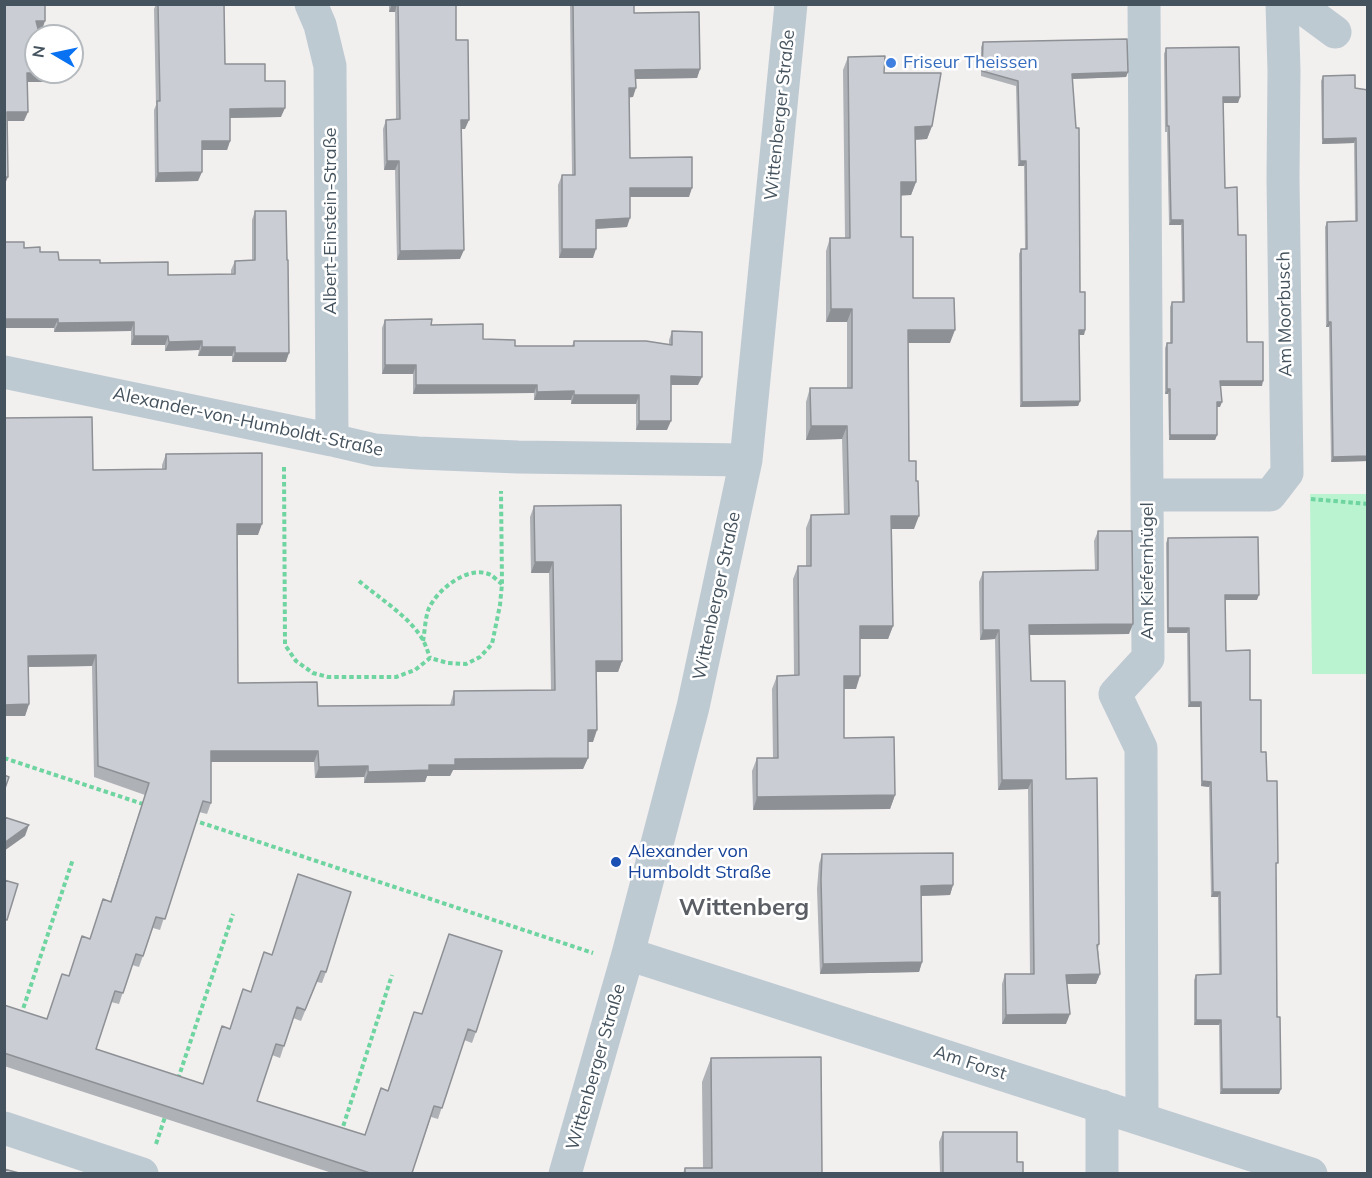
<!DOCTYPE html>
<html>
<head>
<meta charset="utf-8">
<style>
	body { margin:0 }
	#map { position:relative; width:1372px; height:1178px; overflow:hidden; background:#f2efef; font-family:Mulish,sans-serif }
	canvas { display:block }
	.frame { position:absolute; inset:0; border:6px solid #45535e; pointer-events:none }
	.north { position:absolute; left:24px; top:24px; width:60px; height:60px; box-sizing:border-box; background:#fff; border:2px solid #b5babf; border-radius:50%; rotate:279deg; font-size:16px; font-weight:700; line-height:24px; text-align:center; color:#45535e }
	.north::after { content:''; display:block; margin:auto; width:21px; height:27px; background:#0872f2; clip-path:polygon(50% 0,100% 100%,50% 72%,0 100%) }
</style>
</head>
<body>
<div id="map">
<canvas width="1372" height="1178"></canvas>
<div class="frame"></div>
<div class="north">N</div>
</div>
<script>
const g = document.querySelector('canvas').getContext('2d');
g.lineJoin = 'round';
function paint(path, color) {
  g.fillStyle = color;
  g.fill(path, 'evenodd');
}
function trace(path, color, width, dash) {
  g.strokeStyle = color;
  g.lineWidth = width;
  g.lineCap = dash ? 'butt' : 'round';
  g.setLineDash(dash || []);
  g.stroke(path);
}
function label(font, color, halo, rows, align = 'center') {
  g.font = font + ' Mulish,sans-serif';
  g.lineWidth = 5;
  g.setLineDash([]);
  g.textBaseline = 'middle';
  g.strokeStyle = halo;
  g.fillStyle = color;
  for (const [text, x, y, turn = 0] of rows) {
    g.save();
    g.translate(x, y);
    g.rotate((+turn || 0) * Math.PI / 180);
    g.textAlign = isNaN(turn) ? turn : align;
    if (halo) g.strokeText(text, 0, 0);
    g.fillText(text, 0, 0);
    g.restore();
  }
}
paint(new Path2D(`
	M1310,494H1367V674H1312Z`), '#b9f3cf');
trace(new Path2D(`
	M284,467L285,645L296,661L313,673L328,677H396L415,670L430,658L448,663L466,664L480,657L492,644L500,605L502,584L501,491
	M1311,499L1368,504
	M359,581C379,598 410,617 423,640C426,646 428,652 430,658
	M423,641C425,631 425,618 429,608C438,589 469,564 491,575C494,577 498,581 502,584
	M4,758L146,805
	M193,820L593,953
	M21,1015L73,859
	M178,1079L233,914
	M341,1133L392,975
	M156,1144L166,1114`), '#6ed4a0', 4, [4.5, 3]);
trace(new Path2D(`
	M311,4L320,25L330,66L332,440
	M1297,4L1335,32
	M4,372L332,440L375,450L418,453L518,457L746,460
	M1147,495H1270L1287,473L1283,178L1284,71L1282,4
	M628,954L1311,1174
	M1142,1119L1141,748L1115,694L1148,658L1144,4
	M4,1128L142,1174
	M565,1174L628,954L693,707L746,460L791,4
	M1102,1174V1106`), '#becad2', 33);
paint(new Path2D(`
	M156,4H224L225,64L265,81L281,117L230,118V141L227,150H202L198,181L155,182L154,110L156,105L154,9Z
	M389,4H456V40L465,129H461L460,259L397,260L395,170H384L383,129L386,120L396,119L395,12H389Z
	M570,4H634V13L700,69L697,78L636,79L633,97H629L630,158L689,197H630L627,227L596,229L593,258H559L558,185L562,175H572Z
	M983,42L1128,72L1126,77L1072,79L1080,292L1085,330L1084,335H1079L1080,401L1078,406L1020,407L1019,254L1021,249H1025L1024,166H1018L1016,86L981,76V47Z
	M1166,48L1240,97L1238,103H1223L1225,188L1238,235L1247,342L1262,386H1220V407H1217V435L1215,440H1169L1168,394H1165V348L1167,343H1170V307L1172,302H1182L1181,225H1169L1167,132H1165L1164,54Z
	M848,57L884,73L932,126L927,139L915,140L916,182L911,195H901V237L913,298L950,343H908L909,461L914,529H892L893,626L888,639H860L856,689H844V738L895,795L890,809L753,810L752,771L757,758H773L772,689L777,676L794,675L793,579L798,566H806V528L811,515L844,514L842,439L806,440V402L810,388H847V322H826V251L830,238H845L843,70Z
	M1355,75L1368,461L1331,462L1329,327H1326L1325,227L1327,222L1355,221L1354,143L1322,144L1321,81L1323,76Z
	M255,211L286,362H232V356H198L199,350L165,351V345H131V331L54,332V328H4V242L40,252L59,260L100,263L168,275L231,274V270L235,261L252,260V220Z
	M385,320L431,325L483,339L515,346H572L574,341L669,344V340L672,331L698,385H671L667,430H636V404H571V400H534V393L413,394V374H382V328Z
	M4,418L93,470L162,469V465L166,454L258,535H237L238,683L318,706L450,705L454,691L551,690L549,573H531L530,517L534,506L622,661L618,672H596L593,742H588V758L583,769L453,770L450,776H427L425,782L364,783V777L315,778L314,762H211V803L207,814L199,812L160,930L153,928L139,967L132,965L119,1004L111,1002L96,1049L203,1084L230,1029L251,992L264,952L326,972L322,983L317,982L301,1021L293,1018L280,1058L272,1055L257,1101L364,1135L388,1090L414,1012L476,1032L472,1043L464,1040L438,1119L431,1117L412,1173H332L4,1066V1005L46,1019L69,976L110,902L145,795L94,777L92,666L28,667L29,704L25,716H4Z
	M1098,531L1129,634L1029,635L1031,681L1066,779L1099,944L1098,949L1100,974L1096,984H1067L1066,1024H1002V984L1005,974H1030L1028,789L998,790L995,639L980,640L979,582L983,572L1095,570L1094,541Z
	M1168,538L1257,600H1225L1226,651L1250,700L1261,752L1267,781L1276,867L1277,1017L1279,1094H1220L1219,1025H1194V980L1196,975L1219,974L1218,897H1211L1209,787L1201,786L1200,707H1188L1187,633H1167L1166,543Z
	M822,854L953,885L950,895L922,896V962L919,972L820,974L817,889L819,864Z
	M711,1058L822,1173H683L685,1168H703L702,1082Z
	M943,1132L1017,1162L1023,1173H940L939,1142Z`), '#aeb1b6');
paint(new Path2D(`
	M392,4H397L395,12H389Z
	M36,21H45L42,30H33Z
	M700,69L697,78L632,79L635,70Z
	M1128,72L1126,77L1070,79L1072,74Z
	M27,73H48L45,82H24Z
	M629,88H636L633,97L626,98Z
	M1223,97H1240L1238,103H1221Z
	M285,108L281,117L226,118L230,109Z
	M7,112H28L24,121H4Z
	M461,120H469L465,129H458Z
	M932,126L927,139L910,140L915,127Z
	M1356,138L1354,143L1322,144L1323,139Z
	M202,141H230L227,150H198Z
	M387,161H399L395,170H384Z
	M1020,161H1026L1024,166H1018Z
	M202,172L198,181L155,182L158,173Z
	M4,177H8L4,186Z
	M901,182H916L911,195L896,196Z
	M630,188H692L689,197H626Z
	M630,218L627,227L592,229L596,220Z
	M1171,220H1183L1181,225H1169Z
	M562,249H596L593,258H559Z
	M464,250L460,259L397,260L400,251Z
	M831,309H852L847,322H826Z
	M4,319H58L54,328H4Z
	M134,322L131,331L54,332L58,323Z
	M1328,322H1331L1329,327H1326Z
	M908,330H955L950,343H904Z
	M1079,330H1085L1084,335H1077Z
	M134,336H168L165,345H131Z
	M202,341L199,350L165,351L169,342Z
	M202,347H235L232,356H198Z
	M235,353H289L286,362H232Z
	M385,365H416L413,374H382Z
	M671,376L702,377L698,385H668Z
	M1220,381H1263L1262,386H1218Z
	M416,385H537L534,393L413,394Z
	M1167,389H1170L1168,394H1165Z
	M574,391L571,400H534L537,392Z
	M574,395H639L636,404H571Z
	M1080,401L1078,406L1020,407L1022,402Z
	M1217,402H1222L1220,407H1215Z
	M639,421H671L667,430H636Z
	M811,426H847L842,439L806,440Z
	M1170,435H1217L1215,440H1169Z
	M1368,456V461L1331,462L1333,457Z
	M891,516H919L914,529H887Z
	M237,524H262L258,535H233Z
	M535,562H553L549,573H531Z
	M1225,595H1259L1257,600H1223Z
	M1133,624L1129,634L1025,635L1029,625Z
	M860,626H893L888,639H855Z
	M1168,628H1189L1187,633H1167Z
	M983,630H999L995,639L980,640Z
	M96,655L92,666L24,667L28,656Z
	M596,661H622L618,672H592Z
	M844,676H860L856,689H839Z
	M1190,702H1201L1200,707H1188Z
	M29,704L25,716H4V705Z
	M588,730H597L593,742H584Z
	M211,751H318L314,762H207Z
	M588,758L583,769L453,770L450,776H427L425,782L364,783L368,772L429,765L455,759Z
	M368,766L364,777L315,778L319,767Z
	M1002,780H1032L1028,789L998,790Z
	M1202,781L1211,782L1209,787L1201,786Z
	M895,795L890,809L753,810L757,797Z
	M29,825L25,836L4,851V843Z
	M953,885L950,895L918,896L921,886Z
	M1213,892H1220L1218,897H1211Z
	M922,962L919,972L820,974L823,964Z
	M1100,974L1096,984H1062L1066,975Z
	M1070,1014L1066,1024H1002L1006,1015Z
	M1196,1020H1221L1219,1025H1194Z
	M1222,1089H1281L1279,1094H1220Z`), '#8d9094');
const building = new Path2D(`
	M4,4H45V21H36L40,36H36V72L48,73H27L28,112H7L8,177H4Z
	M158,4H224L225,64H265V81H285V108L230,109V141H202V172L158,173L157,101H160Z
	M398,4H456V40H468L469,120H461L464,250L400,251L399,161H387L386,120L400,119Z
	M573,4H634V13L699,12L700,69L635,70L636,88H629L630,158L692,157V188H630V218L596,220V249H562V175H575Z
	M1127,39L1128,72L1072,74L1076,128H1079L1080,292H1085V330H1079L1080,401L1022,402L1021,249H1027L1026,161H1020L1018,81L982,71L983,42Z
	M1239,47L1240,97H1223L1225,188L1237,187L1238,235H1246L1247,342H1263V381H1220L1222,402H1217V435H1170V389H1167V343H1172V302H1184L1183,220H1171L1169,126H1167L1166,48Z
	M885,56L884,73H941L932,126L915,127L916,182H901V237H913V298H954L955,330H908L909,461H916V481H918L919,516H891L893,626H860V676H844V738L894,737L895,795L757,797V758H778L777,676L799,675L798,566H811V515L849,514L847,426H811L810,388H852V309H831L830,238H850L848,57Z
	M1355,75V88L1368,90V456L1333,457L1331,322H1328L1327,222L1357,221L1356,138L1323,139V76Z
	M255,211H286L287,260H288L289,353H235V347H202V341L169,342L168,336H134V322L58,323V319H4V242H24V248L40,247V252H58L59,260H100V263L168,262V275L235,274V261L255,260Z
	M432,319L431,325L483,324V339L515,340V346H574V341H646L672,345V331L702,332V377L671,376V421H639V395H574V391L537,392V385H416V365H385V320Z
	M92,417L93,470L166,469V454L262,453V524H237L238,683L317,682L318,706L454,705V691L555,690L553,562H535L534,506L621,505L622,661H596L597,730H588V758L455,759V765H429V770L368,772V766L319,767L318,751H211V803L203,801L165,919L156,917L143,956L136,954L123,993L115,991L96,1049L203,1084L222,1026L230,1029L243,989L251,992L264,952L272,955L298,874L351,892L326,972L321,971L305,1010L297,1007L284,1046L276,1044L257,1101L365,1135L381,1088L388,1091L414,1012L422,1014L449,934L502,951L476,1032L468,1029L442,1108L434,1106L412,1173H370L4,1053V1005L47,1019L62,974L69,976L82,936L90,939L103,899L111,902L149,783L98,766L96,655L28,656L29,704L4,705V418Z
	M1098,531H1132L1133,624L1029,625L1031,681H1065L1066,779L1097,778L1099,944L1097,945L1100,974L1066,975L1070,1014L1006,1015L1005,974H1034L1032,780H1002L999,630H983V572L1098,570Z
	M1258,537L1259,595H1225L1226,651L1250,650V700H1261V752H1266L1267,781H1277L1278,863H1276L1277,1017H1280L1281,1089H1222L1221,1020H1196V975L1221,974L1220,892H1213L1211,782L1202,781L1201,702H1190L1189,628H1168V538Z
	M4,775L9,777L4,791Z
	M4,817L29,825L4,843Z
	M953,853V885L921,886L922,962L823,964L821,879L822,854Z
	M4,880L18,884L7,920L4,919Z
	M821,1057L822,1173H685V1168H712L711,1058Z
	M943,1132H1017V1162H1023V1173H943Z
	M4,1169L19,1173H4Z`);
paint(building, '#caced4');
trace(building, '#8d9094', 1.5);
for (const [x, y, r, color] of [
	[891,63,6,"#3f7fe0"],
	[616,862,6,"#1a4fb4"]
]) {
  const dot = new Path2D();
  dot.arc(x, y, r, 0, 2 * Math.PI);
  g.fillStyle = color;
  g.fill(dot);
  trace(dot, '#fff', 2);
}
label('18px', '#366cbe', '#fff', [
	["Friseur Theissen",903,63]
], 'left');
label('18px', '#45535e', '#fff', [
	["Wittenberger Straße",780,115,-84],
	["Albert-Einstein-Straße",331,221,-90],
	["Am Moorbusch",1285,314,-91],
	["Alexander-von-Humboldt-Straße",248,422,12],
	["Am Kiefernhügel",1148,571,-90],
	["Wittenberger Straße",717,596,-78],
	["Am Forst",970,1063,18],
	["Wittenberger Straße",596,1067,-74]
]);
label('18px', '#164399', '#fff', [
	["Alexander von",628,852],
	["Humboldt Straße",628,873]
], 'left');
label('bold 24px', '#5b5f65', '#fff', [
	["Wittenberg",744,908]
]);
</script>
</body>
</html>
